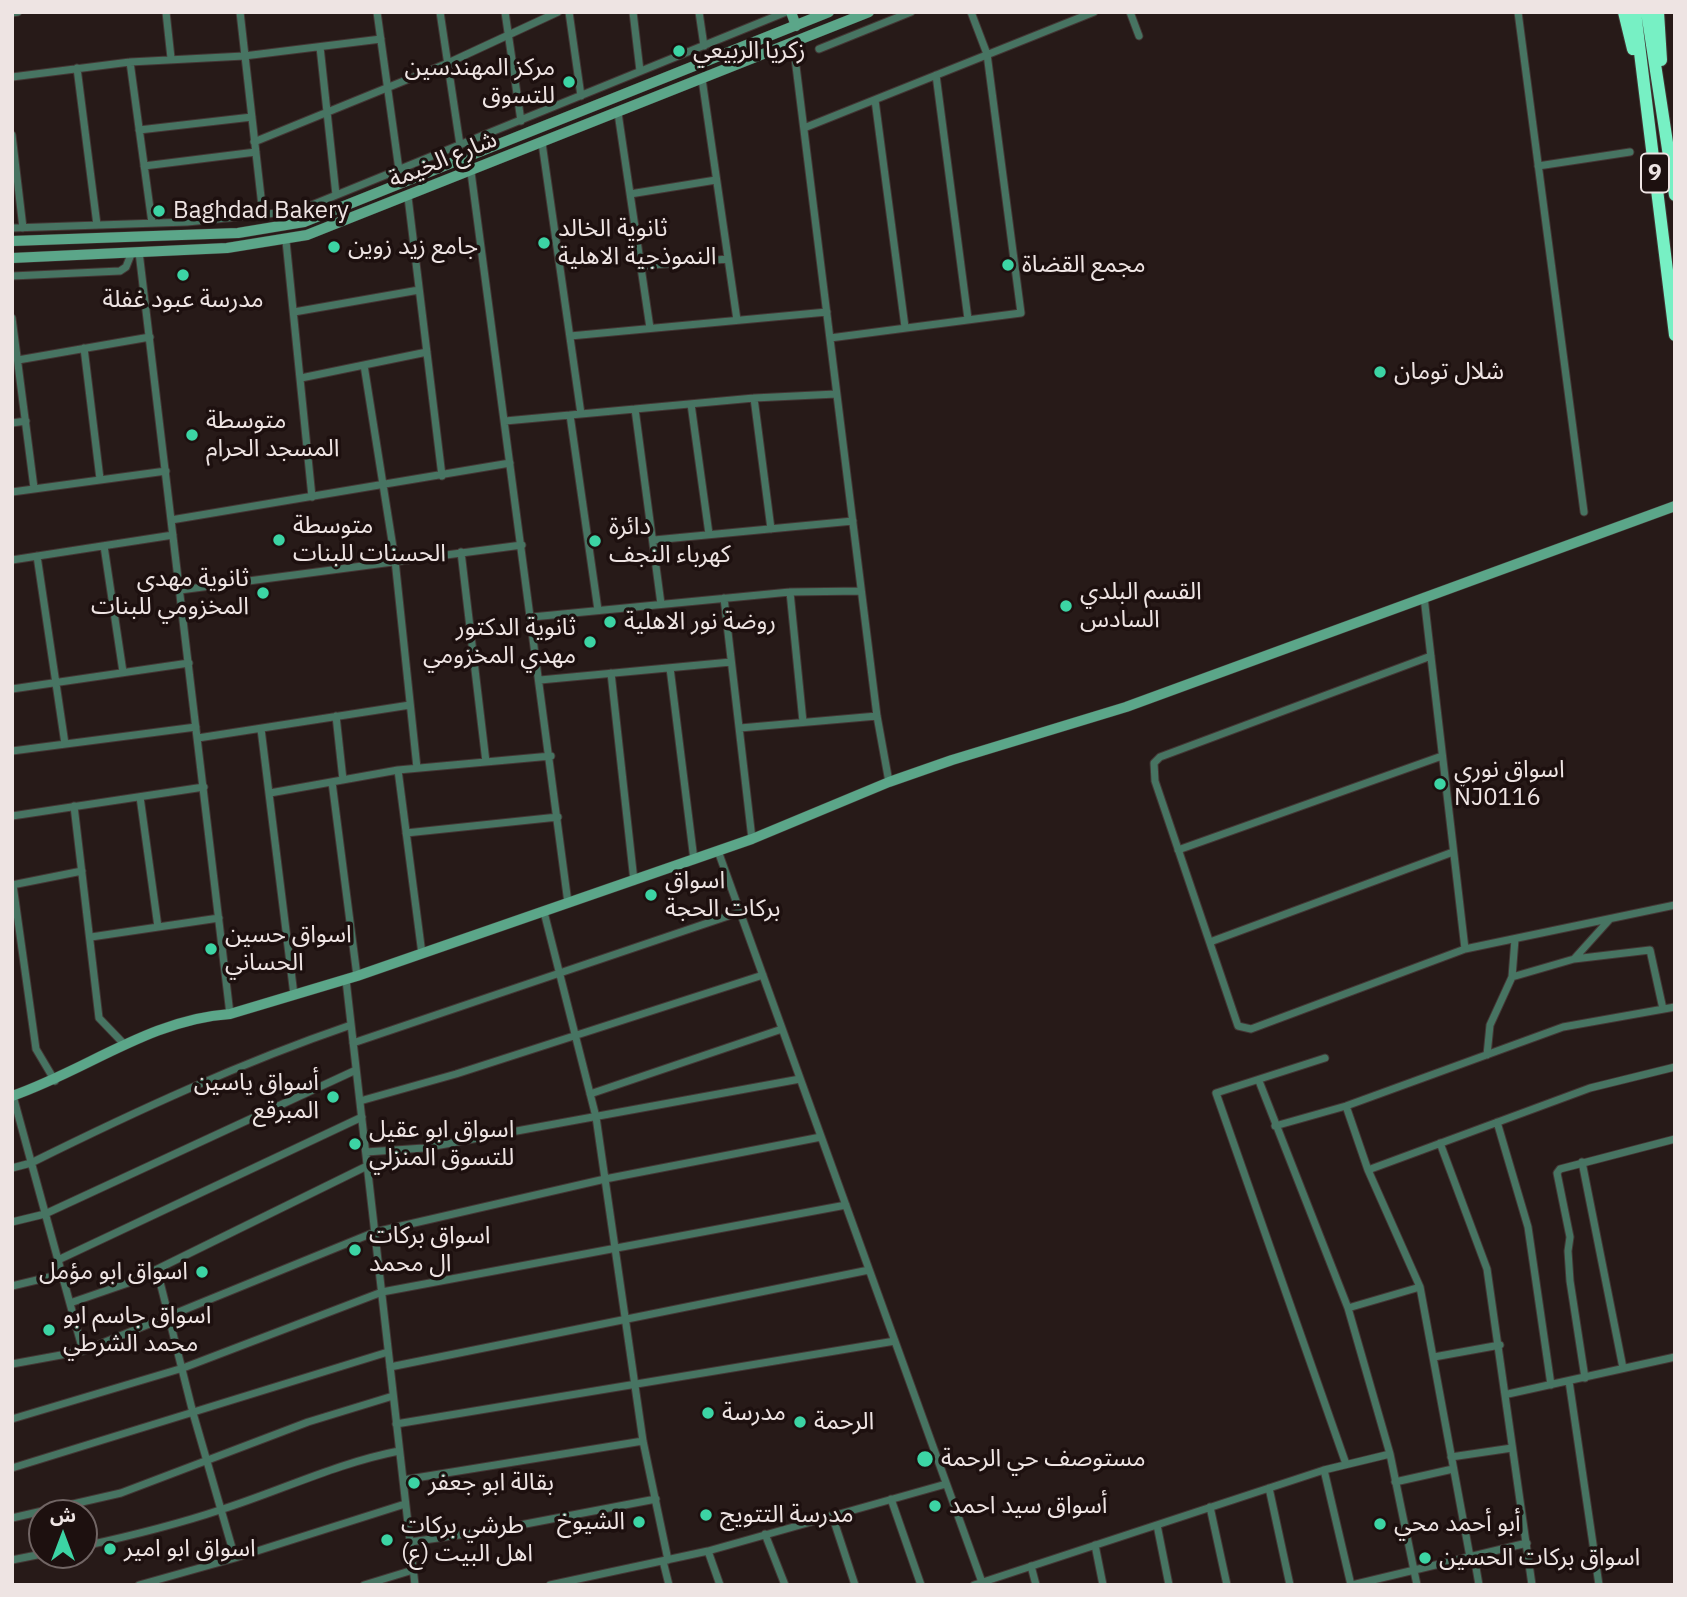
<!DOCTYPE html>
<html>
<head>
<meta charset="utf-8">
<style>
	body { margin:0 }
	#map { position:relative; width:1687px; height:1597px; overflow:hidden; background:#271a18; font-family:"IBM Plex Sans","Noto Sans Arabic",sans-serif }
	canvas { display:block }
	.frame { position:absolute; inset:0; border:14px solid #eee4e3; pointer-events:none }
	.north { position:absolute; left:28px; top:1499px; width:70px; height:70px; box-sizing:border-box; background:#1d100f; border:2px solid #716564; border-radius:50%; rotate:0deg; font-size:19px; font-weight:700; line-height:28px; text-align:center; color:#eee4e3 }
	.north::after { content:''; display:block; margin:auto; width:24px; height:32px; background:#3cd4a4; clip-path:polygon(50% 0,100% 100%,50% 72%,0 100%) }
</style>
</head>
<body>
<div id="map">
<canvas width="1687" height="1597"></canvas>
<div class="frame"></div>
<div class="north">ش</div>
</div>
<script>
const g = document.querySelector('canvas').getContext('2d');
g.lineJoin = 'round';
function trace(path, color, width, dash) {
  g.strokeStyle = color;
  g.lineWidth = width;
  g.lineCap = dash ? 'butt' : 'round';
  g.setLineDash(dash || []);
  g.stroke(path);
}
function label(font, color, halo, rows, align = 'center') {
  g.font = font + ' "IBM Plex Sans","Noto Sans Arabic",sans-serif';
  g.lineWidth = 7;
  g.setLineDash([]);
  g.textBaseline = 'middle';
  g.strokeStyle = halo;
  g.fillStyle = color;
  for (const [text, x, y, turn = 0] of rows) {
    g.save();
    g.translate(x, y);
    g.rotate((+turn || 0) * Math.PI / 180);
    g.textAlign = isNaN(turn) ? turn : align;
    if (halo) g.strokeText(text, 0, 0);
    g.fillText(text, 0, 0);
    g.restore();
  }
}
const street = new Path2D(`
	M166,12L171,58
	M240,12L263,215
	M377,12L399,170
	M440,12L460,145
	M505,12L521,121
	M569,12L581,96
	M633,12L640,71
	M699,12L704,46
	M1130,12L1139,36
	M1518,12L1584,512
	M12,13L18,12
	M793,42L877,716L889,782
	M320,47L336,195
	M819,49L911,12
	M130,62L152,223
	M77,68L97,225
	M936,75L968,319
	M12,77L130,62L244,56L381,39
	M702,79L737,320
	M875,100L905,327
	M618,113L650,328
	M804,128L1094,12
	M139,130L252,117
	M12,135L23,228
	M254,142L448,63L558,12
	M542,143L581,414
	M144,166L256,152
	M1538,166L1630,152
	M471,172L568,903
	M630,194L716,180
	M408,197L442,476
	M12,228L187,222L287,212L307,207L786,12
	M286,241L312,497
	M139,252L230,1014
	M641,266L728,259
	M12,276L120,271L126,267L132,252
	M294,312L419,290
	M12,318L34,488
	M570,336L827,312
	M830,338L1021,313L987,54L971,12
	M84,348L100,479
	M18,360L150,337
	M364,365L395,560L417,768
	M301,378L427,352
	M754,398L771,529
	M691,404L709,534
	M635,409L661,604
	M570,415L598,610
	M505,421L754,398L836,394
	M12,423L26,421
	M12,492L166,471
	M171,520L510,463
	M654,540L853,521
	M104,546L123,672
	M461,552L486,762
	M37,556L65,744
	M12,560L173,535
	M180,590L522,545
	M790,592L803,722
	M1424,597L1465,949
	M724,598L752,839
	M532,617L790,592L861,591
	M1431,656L1160,757L1154,763L1155,781L1238,1026L1251,1029L1465,949L1675,905
	M670,668L694,860
	M611,673L634,881
	M540,680L731,662
	M12,689L189,663
	M336,716L343,780
	M740,728L877,716
	M261,729L294,995
	M198,738L410,705
	M12,751L196,727
	M398,770L422,954
	M332,782L357,976
	M270,793L398,770L551,756
	M140,797L158,927
	M74,806L99,1018L125,1045
	M12,816L204,787
	M406,833L558,817
	M1178,850L1442,756
	M718,851L983,1585
	M12,885L82,871
	M13,885L36,1049L55,1081
	M544,912L596,1117L643,1441L668,1560
	M91,937L219,918
	M1210,942L1453,852
	M1574,959L1650,950L1663,1009
	M1512,977L1574,959L1610,919
	M346,980L415,1585
	M353,1043L740,912
	M1487,1055L1490,1025L1512,977L1515,939
	M1325,1058L1216,1093L1346,1464
	M1259,1081L1348,1308L1390,1454L1417,1585
	M590,1094L782,1029
	M13,1096L83,1351L375,1232L605,1179L821,1137
	M360,1101L456,1074L763,975
	M1346,1106L1368,1170L1420,1287L1470,1557
	M1497,1122L1528,1227L1551,1385
	M1275,1126L1346,1106L1563,1027L1675,1007
	M1440,1143L1487,1269L1532,1585
	M366,1152L424,1148L800,1079
	M1582,1162L1623,1368
	M12,1168L31,1163C136,1111 240,1063 351,1025
	M1368,1170L1590,1088L1675,1067
	M12,1222L45,1214L356,1070
	M58,1260L362,1117
	M157,1270L193,1413L235,1558L405,1504
	M12,1286L62,1274
	M70,1303L131,1282L367,1166
	M1348,1308L1420,1287
	M1434,1357L1500,1345
	M12,1364L83,1351
	M390,1367L869,1270
	M1585,1378L1570,1281L1568,1251L1570,1237L1557,1173L1560,1169L1675,1139
	M1569,1381L1599,1585
	M1508,1394L1675,1357
	M12,1419L183,1368L382,1292L846,1205
	M396,1424L895,1341
	M1451,1457L1512,1448
	M12,1468L388,1352
	M1324,1470L1351,1585
	M403,1480L643,1441
	M1395,1482L1453,1469
	M1269,1488L1290,1585
	M891,1499L921,1585
	M1210,1507L1227,1585
	M832,1515L855,1585
	M12,1518L121,1493L308,1422L393,1396
	M1157,1525L1169,1585
	M765,1534L785,1585
	M410,1542L494,1530L656,1499
	M1095,1545L1103,1585
	M84,1546C130,1536 175,1525 220,1510C280,1491 337,1463 399,1451
	M708,1551L720,1585
	M1474,1556L1479,1585
	M12,1560L42,1554
	M663,1561L669,1585
	M1031,1566L1036,1585
	M139,1585L235,1558
	M364,1585L413,1570
	M550,1585L708,1551L946,1484
	M974,1585L1324,1470L1390,1454
	M1352,1585L1527,1543`);
const secondary = new Path2D(`
	M791,12L796,26
	M12,241L238,233L304,222L829,12
	M12,258L227,248L307,235L869,12
	M12,1096C85,1071 151,1019 230,1014L357,976L752,839L889,782L952,760L1126,707L1675,506`);
const highway = new Path2D(`
	M1624,12L1633,49
	M1635,12L1675,335
	M1647,12L1675,195
	M1658,12L1661,60`);
trace(street, '#433634', 9);
trace(secondary, '#433634', 11);
trace(highway, '#433634', 14);
trace(street, '#477462', 7);
trace(secondary, '#5ba689', 10);
trace(highway, '#77f0c4', 12);
for (const [x, y, r, color] of [
	[679,51,7,"#3cd4a4"],
	[569,82,7,"#3cd4a4"],
	[159,211,7,"#3cd4a4"],
	[544,243,7,"#3cd4a4"],
	[334,247,7,"#3cd4a4"],
	[1008,265,7,"#3cd4a4"],
	[183,275,7,"#3cd4a4"],
	[1380,372,7,"#3cd4a4"],
	[192,435,7,"#3cd4a4"],
	[279,540,7,"#3cd4a4"],
	[595,541,7,"#3cd4a4"],
	[263,593,7,"#3cd4a4"],
	[1066,606,7,"#3cd4a4"],
	[610,622,7,"#3cd4a4"],
	[590,642,7,"#3cd4a4"],
	[1440,784,7,"#3cd4a4"],
	[651,895,7,"#3cd4a4"],
	[211,949,7,"#3cd4a4"],
	[333,1097,7,"#3cd4a4"],
	[355,1144,7,"#3cd4a4"],
	[355,1250,7,"#3cd4a4"],
	[202,1272,7,"#3cd4a4"],
	[49,1330,7,"#3cd4a4"],
	[708,1413,7,"#3cd4a4"],
	[800,1422,7,"#3cd4a4"],
	[925,1459,9,"#3cd4a4"],
	[414,1483,7,"#3cd4a4"],
	[935,1506,7,"#3cd4a4"],
	[706,1515,7,"#3cd4a4"],
	[639,1522,7,"#3cd4a4"],
	[1380,1524,7,"#3cd4a4"],
	[387,1540,7,"#3cd4a4"],
	[110,1549,7,"#3cd4a4"],
	[1425,1558,7,"#3cd4a4"]
]) {
  const dot = new Path2D();
  dot.arc(x, y, r, 0, 2 * Math.PI);
  g.fillStyle = color;
  g.fill(dot);
  trace(dot, '#1d100f', 2.5);
}
for (const [x, y, w] of [
	[1655,173,28]
]) {
  const box = new Path2D();
  box.roundRect(x - w / 2, y - 19.5, w, 39, 5);
  g.fillStyle = '#1d100f';
  g.fill(box);
  trace(box, '#eee4e3', 2);
}
label('bold 23px', '#eee4e3', null, [
	["9",1655,173]
]);
label('24px', '#eee4e3', '#1d100f', [
	["زكريا الربيعي",693,51],
	["مركز المهندسين",555,68,"right"],
	["للتسوق",555,96,"right"],
	["Baghdad Bakery",173,211],
	["ثانوية الخالد",558,229],
	["النموذجية الاهلية",558,257],
	["جامع زيد زوين",348,247],
	["مجمع القضاة",1022,265],
	["مدرسة عبود غفلة",183,300,"center"],
	["شلال تومان",1394,372],
	["متوسطة",206,421],
	["المسجد الحرام",206,449],
	["متوسطة",293,526],
	["الحسنات للبنات",293,554],
	["دائرة",609,527],
	["كهرباء النجف",609,555],
	["ثانوية مهدي",249,579,"right"],
	["المخزومي للبنات",249,607,"right"],
	["القسم البلدي",1080,592],
	["السادس",1080,620],
	["روضة نور الاهلية",624,622],
	["ثانوية الدكتور",576,628,"right"],
	["مهدي المخزومي",576,656,"right"],
	["اسواق نوري",1454,770],
	["NJ0116",1454,798],
	["اسواق",665,881],
	["بركات الحجة",665,909],
	["اسواق حسين",225,935],
	["الحساني",225,963],
	["أسواق ياسين",319,1083,"right"],
	["المبرقع",319,1111,"right"],
	["اسواق ابو عقيل",369,1130],
	["للتسوق المنزلي",369,1158],
	["اسواق بركات",369,1236],
	["ال محمد",369,1264],
	["اسواق ابو مؤمل",188,1272,"right"],
	["اسواق جاسم ابو",63,1316],
	["محمد الشرطي",63,1344],
	["مدرسة",722,1413],
	["الرحمة",814,1422],
	["مستوصف حي الرحمة",941,1459],
	["بقالة ابو جعفر",428,1483],
	["أسواق سيد احمد",949,1506],
	["مدرسة التتويج",720,1515],
	["الشيوخ",625,1522,"right"],
	["أبو أحمد محي",1394,1524],
	["طرشي بركات",401,1526],
	["اهل البيت (ع)",401,1554],
	["اسواق ابو امير",124,1549],
	["اسواق بركات الحسين",1439,1558]
], 'left');
label('24px', '#eee4e3', '#1d100f', [
	["شارع الخيمة",443,160,-22]
]);
</script>
</body>
</html>
